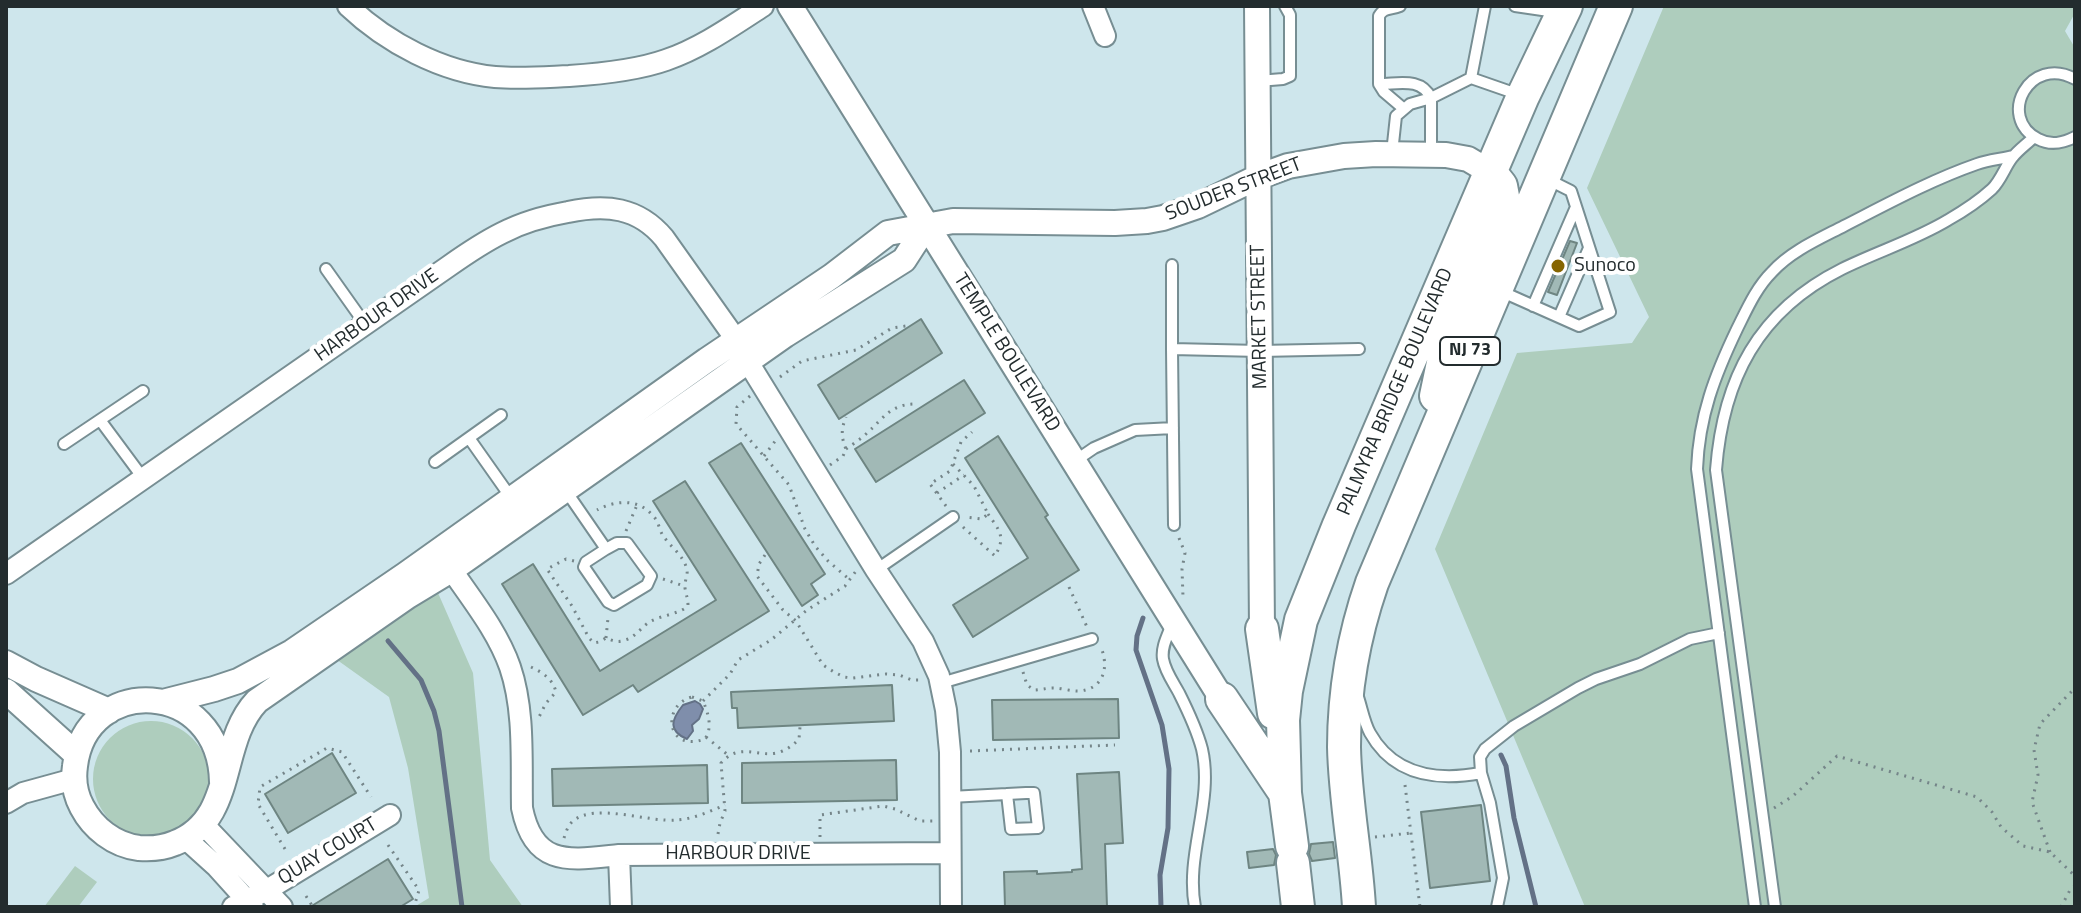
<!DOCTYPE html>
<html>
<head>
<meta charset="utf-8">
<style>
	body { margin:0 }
	#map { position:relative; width:2081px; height:913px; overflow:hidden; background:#cee6ec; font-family:"Titillium Web",sans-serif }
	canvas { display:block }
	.frame { position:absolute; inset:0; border:8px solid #232c2e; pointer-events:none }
</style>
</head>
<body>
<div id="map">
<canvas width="2081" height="913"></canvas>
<div class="frame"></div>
</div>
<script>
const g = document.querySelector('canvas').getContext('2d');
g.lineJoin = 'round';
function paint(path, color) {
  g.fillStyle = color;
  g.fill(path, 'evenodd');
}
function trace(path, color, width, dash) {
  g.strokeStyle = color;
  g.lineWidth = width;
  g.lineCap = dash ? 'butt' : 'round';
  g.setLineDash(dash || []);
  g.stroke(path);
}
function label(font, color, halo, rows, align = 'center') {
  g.font = font + ' "Titillium Web",sans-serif';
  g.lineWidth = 8;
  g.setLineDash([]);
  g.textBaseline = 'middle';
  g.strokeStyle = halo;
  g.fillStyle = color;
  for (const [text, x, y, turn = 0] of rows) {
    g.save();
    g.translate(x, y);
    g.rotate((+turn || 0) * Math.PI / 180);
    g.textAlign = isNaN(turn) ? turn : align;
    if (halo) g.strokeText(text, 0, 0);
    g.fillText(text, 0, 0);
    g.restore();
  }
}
paint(new Path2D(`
	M1664,6H2075V13L2065,31L2075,48V907H1585L1435,549L1517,353L1632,343L1649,317L1587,188Z
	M435,586L473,673L490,860L523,907H414L429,898L408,768L389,697L333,657Z
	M93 779a58 58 0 1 1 116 0a58 58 0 1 1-116 0Z
	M75,866L97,882L78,907H44Z`), '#aecdbd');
const water = new Path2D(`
	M695,701L700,704L703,709L699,719L692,725L693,731L687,739C668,731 671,720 683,705Z`);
paint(water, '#7f8eab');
trace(water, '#637186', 2);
trace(new Path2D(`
	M1143,618L1137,636L1136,650L1162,725L1169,769L1168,828L1160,875L1161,907
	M388,641L421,680L434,711L439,731L462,907
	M1501,755L1506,766L1514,818L1536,907`), '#637186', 5);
const building = new Path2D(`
	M1570,241L1577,243L1557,295L1548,292Z
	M921,319L942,353L839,419L818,385Z
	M964,380L985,413L876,482L855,449Z
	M998,436L1048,515L1045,517L1079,570L973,637L953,605L1028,558L965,458Z
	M741,443L825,574L811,584L818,595L802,606L709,463Z
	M685,481L769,611L638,692L633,685L583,715L502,584L533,564L600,671L716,600L653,501Z
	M892,685L894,721L738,728L737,708H732L731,692Z
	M1118,699L1119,738L993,740L992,700Z
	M332,753L356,793L288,833L265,794Z
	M896,760L897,800L742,803V763Z
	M707,765L708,803L553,806L552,769Z
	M1119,772L1123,843L1105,844L1107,907H1005L1004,872L1037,871V874L1072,872V870L1082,869L1077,774Z
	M1481,805L1490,881L1430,888L1421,812Z
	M1333,842L1335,858L1312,861L1309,854L1311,844Z
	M1273,849L1276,855L1274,865L1249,868L1247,852Z
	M388,859L413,899L400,907H310Z`);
paint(building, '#a1b9b6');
trace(building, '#6e8582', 2);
const service = new Path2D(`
	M1400,6C1391,10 1384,7 1379,16V84L1384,92L1404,109
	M1515,6L1556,12
	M1471,78L1485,6
	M2075,79C2030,54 1996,117 2038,139C2051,146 2063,143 2075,137
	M1258,81L1283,79L1290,76V15L1285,6
	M1379,84C1399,84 1421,77 1431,98V153
	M1392,153L1396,116L1410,104L1431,98L1471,78L1517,94
	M326,269L365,324
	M1498,290L1579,326L1610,312L1571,191L1547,179
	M1533,306L1576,207
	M1559,317L1589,248
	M1172,349V265
	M100,420L143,478
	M469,438L512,499
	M64,444L143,391
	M1075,461L1094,448L1135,430L1173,428
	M435,462L501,415
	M564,488L606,549L586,562L584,567L608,602L614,605L647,585L651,576L627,543H617L606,549
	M1174,525L1172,349L1260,351L1359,349
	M876,570L953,517
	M1172,624C1168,635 1161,647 1163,659C1165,671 1173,682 1179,693C1188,711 1197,730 1202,749C1214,802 1185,854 1195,907
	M941,683L1092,639
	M1358,697C1362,709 1364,722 1370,733C1394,776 1438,781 1481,773
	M950,797L1026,793H1034L1038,828L1011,829L1007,794
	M1497,907L1503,878L1490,803L1481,773L1480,757L1485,749L1514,726L1578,688L1596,679L1640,664L1690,639L1719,633
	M1755,907L1697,469C1699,416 1715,375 1737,329C1747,309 1756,288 1772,272C1791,251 1819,239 1844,226C1887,204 1931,180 1977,164C1988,160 2001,159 2013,156
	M1775,907L1716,470C1723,379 1758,311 1842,269C1876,252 1915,240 1948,220C1962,212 1980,200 1992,189C2001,180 2005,167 2012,158C2018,150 2027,144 2034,137`);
const minor = new Path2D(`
	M348,6C387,43 442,72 495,77C520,79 545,77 569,76C599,74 638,70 666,60C701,48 732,26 763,6
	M1093,6L1105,36
	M443,557C466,593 496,627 510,667C525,711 521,762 522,808C534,868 570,860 619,855L950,853
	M6,574L449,266C466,254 484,242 502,233C523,222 545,216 568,212C606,204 638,207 664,238L737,341L748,362L876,570L923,641L939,676L946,710L950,752L951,907
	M6,803L23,793L74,779
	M203,824L282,907
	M185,838L216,866L253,907
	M619,855L621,907
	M233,907L267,890L390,815`);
const tertiary = new Path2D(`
	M790,6L1222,699
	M1257,6L1262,629
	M6,663L36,679L109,711
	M6,691L76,754
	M163,702L214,689L238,681L292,652L405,575L707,360L832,276L888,233L953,221L1115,223L1147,221L1163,218L1198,206L1258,177L1288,166L1344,156L1376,154L1446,155L1468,159L1490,172
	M222,782C220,678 86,674 75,766C73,780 75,794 82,807C93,828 114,845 139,848C151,849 163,848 175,843C237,819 217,743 257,701L408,596L451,570L785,335L904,260L926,226`);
const trunk = new Path2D(`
	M1436,396L1444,358L1455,322L1504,202L1501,186L1490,172
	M1262,629L1274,713
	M1222,699L1285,793
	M1292,846L1285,793L1283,720L1286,691L1301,620L1339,525L1523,96L1566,6
	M1293,863L1298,907
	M1359,907C1356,854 1345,800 1344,747C1344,691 1354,635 1372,583L1616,6`);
trace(service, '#778e93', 14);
trace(minor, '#778e93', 24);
trace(tertiary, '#778e93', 28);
trace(trunk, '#778e93', 36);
trace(new Path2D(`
	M780,377L802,361L856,350L892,328L906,326
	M750,396L737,407L736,424L789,485L805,529L815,546L828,561L850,580
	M846,449C853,444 861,439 867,433C884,418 890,404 916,404
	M764,456L776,440
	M953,464L974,486L988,514L982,519L965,517
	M830,465L843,456L846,449C841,437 841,429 846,417
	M937,493L964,475
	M946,506L930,484L950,471L961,442L972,432
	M963,527L995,556C1006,537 1000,531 988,514
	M626,531L637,505
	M1179,538L1185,553L1182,569L1183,597
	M765,555L759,564L757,576L783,610L796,621L823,665L834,672L844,677L853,678L886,674L899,675L912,680H920
	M574,561L566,559L547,569L572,606L589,638L594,643L599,642L606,638C613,641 618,643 625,640C636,637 642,626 651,621C663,615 679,614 688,606C688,598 686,595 685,588C684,582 688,576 687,570C684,555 669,546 662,534C659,528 658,521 654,517C639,498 616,500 597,510
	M663,579L684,586
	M1069,587L1087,627
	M606,638L608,618
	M531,667C542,672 553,679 556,692L546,703L539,717
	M1023,672L1027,685L1034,690C1040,690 1046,688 1053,688C1061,688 1070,691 1078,691C1102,690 1109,670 1102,650
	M692,697L703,701C708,713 713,727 705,739C666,753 661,705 692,697Z
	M703,701L730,674L738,660L771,640L807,610L845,586L856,571
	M706,737L728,755
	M970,751L1115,745
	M1405,785L1420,907
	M1774,808L1793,796L1837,756L1977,797L1992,812L2001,827L2023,846L2050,852L2075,876
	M718,834L720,823L725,811L721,763C746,735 768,772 799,739L800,727
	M820,837V815L883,806L895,809L920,821H934
	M1375,837L1411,833
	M564,838C566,832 568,825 573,821C595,802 650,823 677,820C694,819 710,811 725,805
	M388,845L419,890L414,907
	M285,849L258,804L260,787L327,748L342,752L371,797
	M2050,852L2032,802L2038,775L2034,750L2040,724L2075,688
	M306,896L313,907
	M6,902L9,907
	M2061,907L2070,890L2075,886`), '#758589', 3, [2, 6]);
trace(service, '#fff', 10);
trace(minor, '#fff', 20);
trace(tertiary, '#fff', 24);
trace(trunk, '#fff', 32);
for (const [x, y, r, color] of [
	[1558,266,8,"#866500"]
]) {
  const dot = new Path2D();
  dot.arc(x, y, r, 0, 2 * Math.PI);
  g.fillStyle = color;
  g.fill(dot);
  trace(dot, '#fff', 3);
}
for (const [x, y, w] of [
	[1470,351,60]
]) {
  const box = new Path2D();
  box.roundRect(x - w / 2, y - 14, w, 28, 6);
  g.fillStyle = '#fff';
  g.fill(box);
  trace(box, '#232c2e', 2);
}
label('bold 18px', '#232c2e', null, [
	["NJ 73",1470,351]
]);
label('20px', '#232c2e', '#fff', [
	["SOUDER STREET",1234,190,-21],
	["HARBOUR DRIVE",377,316,-35],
	["MARKET STREET",1260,317,-91],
	["TEMPLE BOULEVARD",1006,353,58],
	["PALMYRA BRIDGE BOULEVARD",1396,392,-67],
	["QUAY COURT",328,852,-31],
	["HARBOUR DRIVE",738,854]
]);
label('20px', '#232c2e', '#fff', [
	["Sunoco",1574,266]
], 'left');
</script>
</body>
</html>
